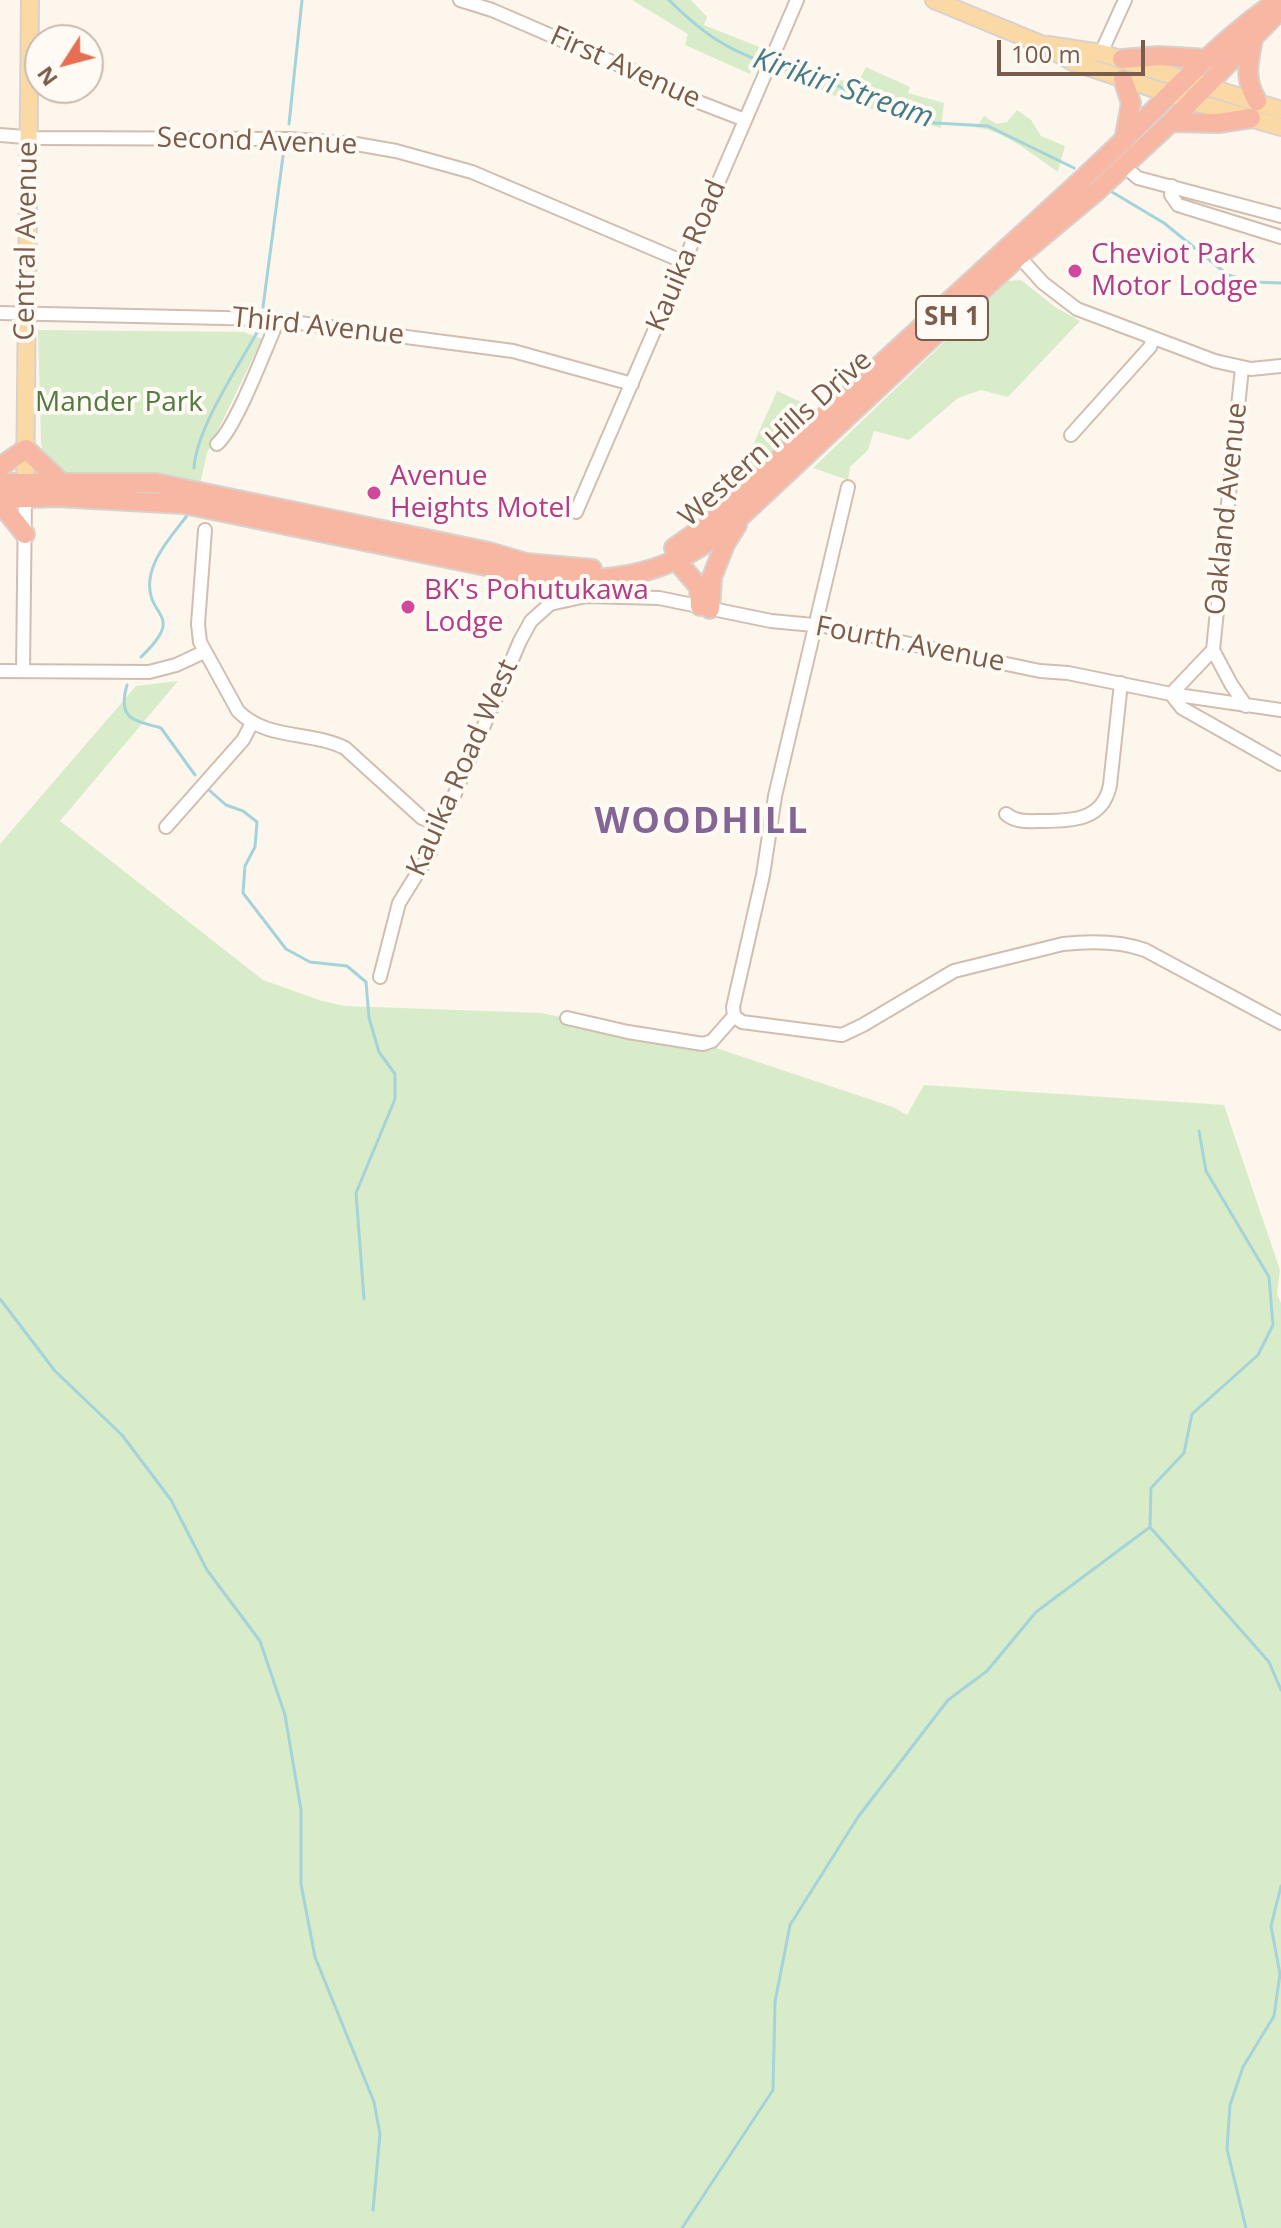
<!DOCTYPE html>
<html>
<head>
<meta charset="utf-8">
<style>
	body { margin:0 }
	#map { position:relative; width:1281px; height:2228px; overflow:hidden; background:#fdf6ec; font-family:"Open Sans",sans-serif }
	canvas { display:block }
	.north { position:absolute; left:24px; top:24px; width:80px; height:80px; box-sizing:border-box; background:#fffaf3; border:2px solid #cabbb1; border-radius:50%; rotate:234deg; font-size:22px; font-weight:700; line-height:32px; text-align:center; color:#7a5c4d }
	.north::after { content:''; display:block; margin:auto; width:28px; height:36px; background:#e76f51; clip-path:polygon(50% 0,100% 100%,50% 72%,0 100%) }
	.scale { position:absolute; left:997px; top:40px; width:148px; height:36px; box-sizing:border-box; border:4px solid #7a5c4d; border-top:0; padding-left:10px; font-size:24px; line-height:28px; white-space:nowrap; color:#7a5c4d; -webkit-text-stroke:6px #fffaf3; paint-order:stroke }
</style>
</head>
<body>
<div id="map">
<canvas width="1281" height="2228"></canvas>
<div class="north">N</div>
<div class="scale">100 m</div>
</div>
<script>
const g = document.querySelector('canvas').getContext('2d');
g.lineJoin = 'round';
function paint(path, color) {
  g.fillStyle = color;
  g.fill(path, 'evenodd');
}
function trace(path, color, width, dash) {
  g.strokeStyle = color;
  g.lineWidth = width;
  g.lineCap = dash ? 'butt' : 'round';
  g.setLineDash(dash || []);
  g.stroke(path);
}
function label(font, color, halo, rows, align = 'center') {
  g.font = font + ' "Open Sans",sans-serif';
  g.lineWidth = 8;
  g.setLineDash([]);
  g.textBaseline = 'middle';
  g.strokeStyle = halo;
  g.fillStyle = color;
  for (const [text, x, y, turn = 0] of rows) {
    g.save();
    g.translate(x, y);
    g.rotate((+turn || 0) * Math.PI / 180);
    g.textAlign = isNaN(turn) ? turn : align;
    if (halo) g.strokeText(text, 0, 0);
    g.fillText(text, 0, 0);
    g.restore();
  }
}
paint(new Path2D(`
	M632,0H691L707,17L704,25L762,48L750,74L685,45L688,34Z
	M786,60L840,80L858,82L866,67L910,87L908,93L944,103L941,128L851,103L781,72Z
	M1017,110L1031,120L1041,136L1065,146L1058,172C1037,158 1000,127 976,128L984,116L996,124L1007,122Z
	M1021,280L1055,307L1080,321L1008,397L981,390L958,398L909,440L874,431L868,450L850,467L848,480L813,468L1008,281Z
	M38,330L244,332L262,339L207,453L200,484L60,473L43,454L41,443Z
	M777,391L819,410L757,470L741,472Z
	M178,681L60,821L263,980L322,1001L345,1006L541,1013L710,1046L893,1107L907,1115L924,1085L1224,1105L1280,1270L1277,1294L1281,1303V2228H0V844L136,686Z`), '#d8ecc9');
trace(new Path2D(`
	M669,0C700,31 726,50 767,63
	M774,65L813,80H825L898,113L935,123L988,126L1074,168
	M289,124L302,0
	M1112,192L1164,223L1228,275L1253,282L1281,283
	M263,307L283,156
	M194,468C196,429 239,365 259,329
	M141,657C188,612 145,619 150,579C153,555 175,532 189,513
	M127,685C117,720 134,720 161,728L195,775
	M209,790L226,805L243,811L257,822L255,847L245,866L243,893L286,949L310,962L347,966L366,982L369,1018L379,1052L395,1074V1099L356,1193L364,1299
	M1199,1131L1206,1171L1269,1277L1273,1325L1258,1355L1192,1414L1184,1453L1151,1488L1150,1527L1269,1662L1281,1690
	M0,1299L55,1371L122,1435L171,1500L207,1570L260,1641L285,1715L301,1810V1884L315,1957L374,2102L380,2134L373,2210
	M682,2228L773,2090L775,2002L790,1925L858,1817L948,1700L987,1671L1036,1612L1150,1527
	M1246,2228L1227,2149L1230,2105L1243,2067L1274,2016L1280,1974L1271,1926L1281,1886`), '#a5d3da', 3);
const minor = new Path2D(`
	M460,0L492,10L633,71L683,96L745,120
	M1101,53L1125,0
	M0,135L37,138L290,139L356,144L396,151L472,172L684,262
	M1124,166L1138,178L1281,216
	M1172,186L1171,195L1178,205L1281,237
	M1014,251L1043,283L1077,309L1215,361L1251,369L1281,366
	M0,313L269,319L513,351L632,384
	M1242,368L1213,650L1231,684L1246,706
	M1071,435L1150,347L1153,338
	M217,444C236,428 266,347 278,320
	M576,512L797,0
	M205,530L198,624L200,642L238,711C266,740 311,731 345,748L422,818L436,824
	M1213,650L1171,694L1182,708L1281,764
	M0,671L149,672L176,665L204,652
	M23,671L25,498
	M1006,814C1017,823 1030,821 1043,821C1073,821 1103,820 1110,785L1121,683
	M166,827L243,740L252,723
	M380,977L399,903L430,853L436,824L441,822L447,812L520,641L531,621L550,604L586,596L659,598L771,621L824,626L1040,671L1068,673L1171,694L1281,710
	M734,1016L742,1022L842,1035L863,1025L954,971L1063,944C1090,941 1120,941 1145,950L1281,1023
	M567,1018L628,1032L703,1044L712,1041L734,1016L733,1007L763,875L775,796L848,487`);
const major = new Path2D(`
	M934,0L1043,45L1073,62L1191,101L1281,127
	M1048,45L1101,53L1281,110
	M25,492L30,0`);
const highway = new Path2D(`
	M1253,39C1248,64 1244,79 1257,101
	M1122,59L1159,56L1208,59
	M1123,79L1131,103L1124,141
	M1171,122L1218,123L1251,118
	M0,467L26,449L61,482
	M0,483H156L489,552L526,563L592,569
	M0,499L57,497L184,504L554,580C631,582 683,568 741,516L1019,256L1098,190L1171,122L1281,9
	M0,503L25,534
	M674,548L715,519C839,402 965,287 1090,172C1153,115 1209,47 1279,0
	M676,560L699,587L700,606
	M710,609L712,577L725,544L737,525`);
trace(minor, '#d1beb0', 16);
trace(major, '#dad1cd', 20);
trace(highway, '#dad1cd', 22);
trace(minor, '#fff', 12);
trace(major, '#fbd9a5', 16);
trace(highway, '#f7b7a3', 18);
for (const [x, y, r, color] of [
	[1075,271,8,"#d1479c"],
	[374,493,8,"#d1479c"],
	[408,607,8,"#d1479c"]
]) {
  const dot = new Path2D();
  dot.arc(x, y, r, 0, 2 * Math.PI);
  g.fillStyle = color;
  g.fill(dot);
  trace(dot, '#fffaf3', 3);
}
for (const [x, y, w] of [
	[952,318,72]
]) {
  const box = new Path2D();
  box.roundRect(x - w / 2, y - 22, w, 44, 6);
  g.fillStyle = '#fffaf3';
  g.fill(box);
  trace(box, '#7a5c4d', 2);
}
label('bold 26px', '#7a5c4d', null, [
	["SH 1",952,318]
]);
label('28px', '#7a5c4d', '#fffaf3', [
	["First Avenue",625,68,24],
	["Second Avenue",257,142,2],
	["Central Avenue",27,241,-89],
	["Kauika Road",687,256,-67],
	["Third Avenue",318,327,6],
	["Western Hills Drive",776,439,-42],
	["Oakland Avenue",1227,509,-84],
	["Fourth Avenue",910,645,11],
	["Kauika Road West",463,768,-66]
]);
label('28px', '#b23c85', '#fffaf3', [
	["Cheviot Park",1091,255],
	["Motor Lodge",1091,287],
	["Avenue",390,477],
	["Heights Motel",390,509],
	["BK's Pohutukawa",424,591],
	["Lodge",424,623]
], 'left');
label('28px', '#537a41', '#fffaf3', [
	["Mander Park",119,403]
]);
label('italic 30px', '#437c86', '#fffaf3', [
	["Kirikiri Stream",843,89,19]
]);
g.letterSpacing = '2px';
label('bold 36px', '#846695', '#fffaf3', [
	["WOODHILL",702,823]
]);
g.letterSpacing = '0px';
</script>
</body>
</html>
